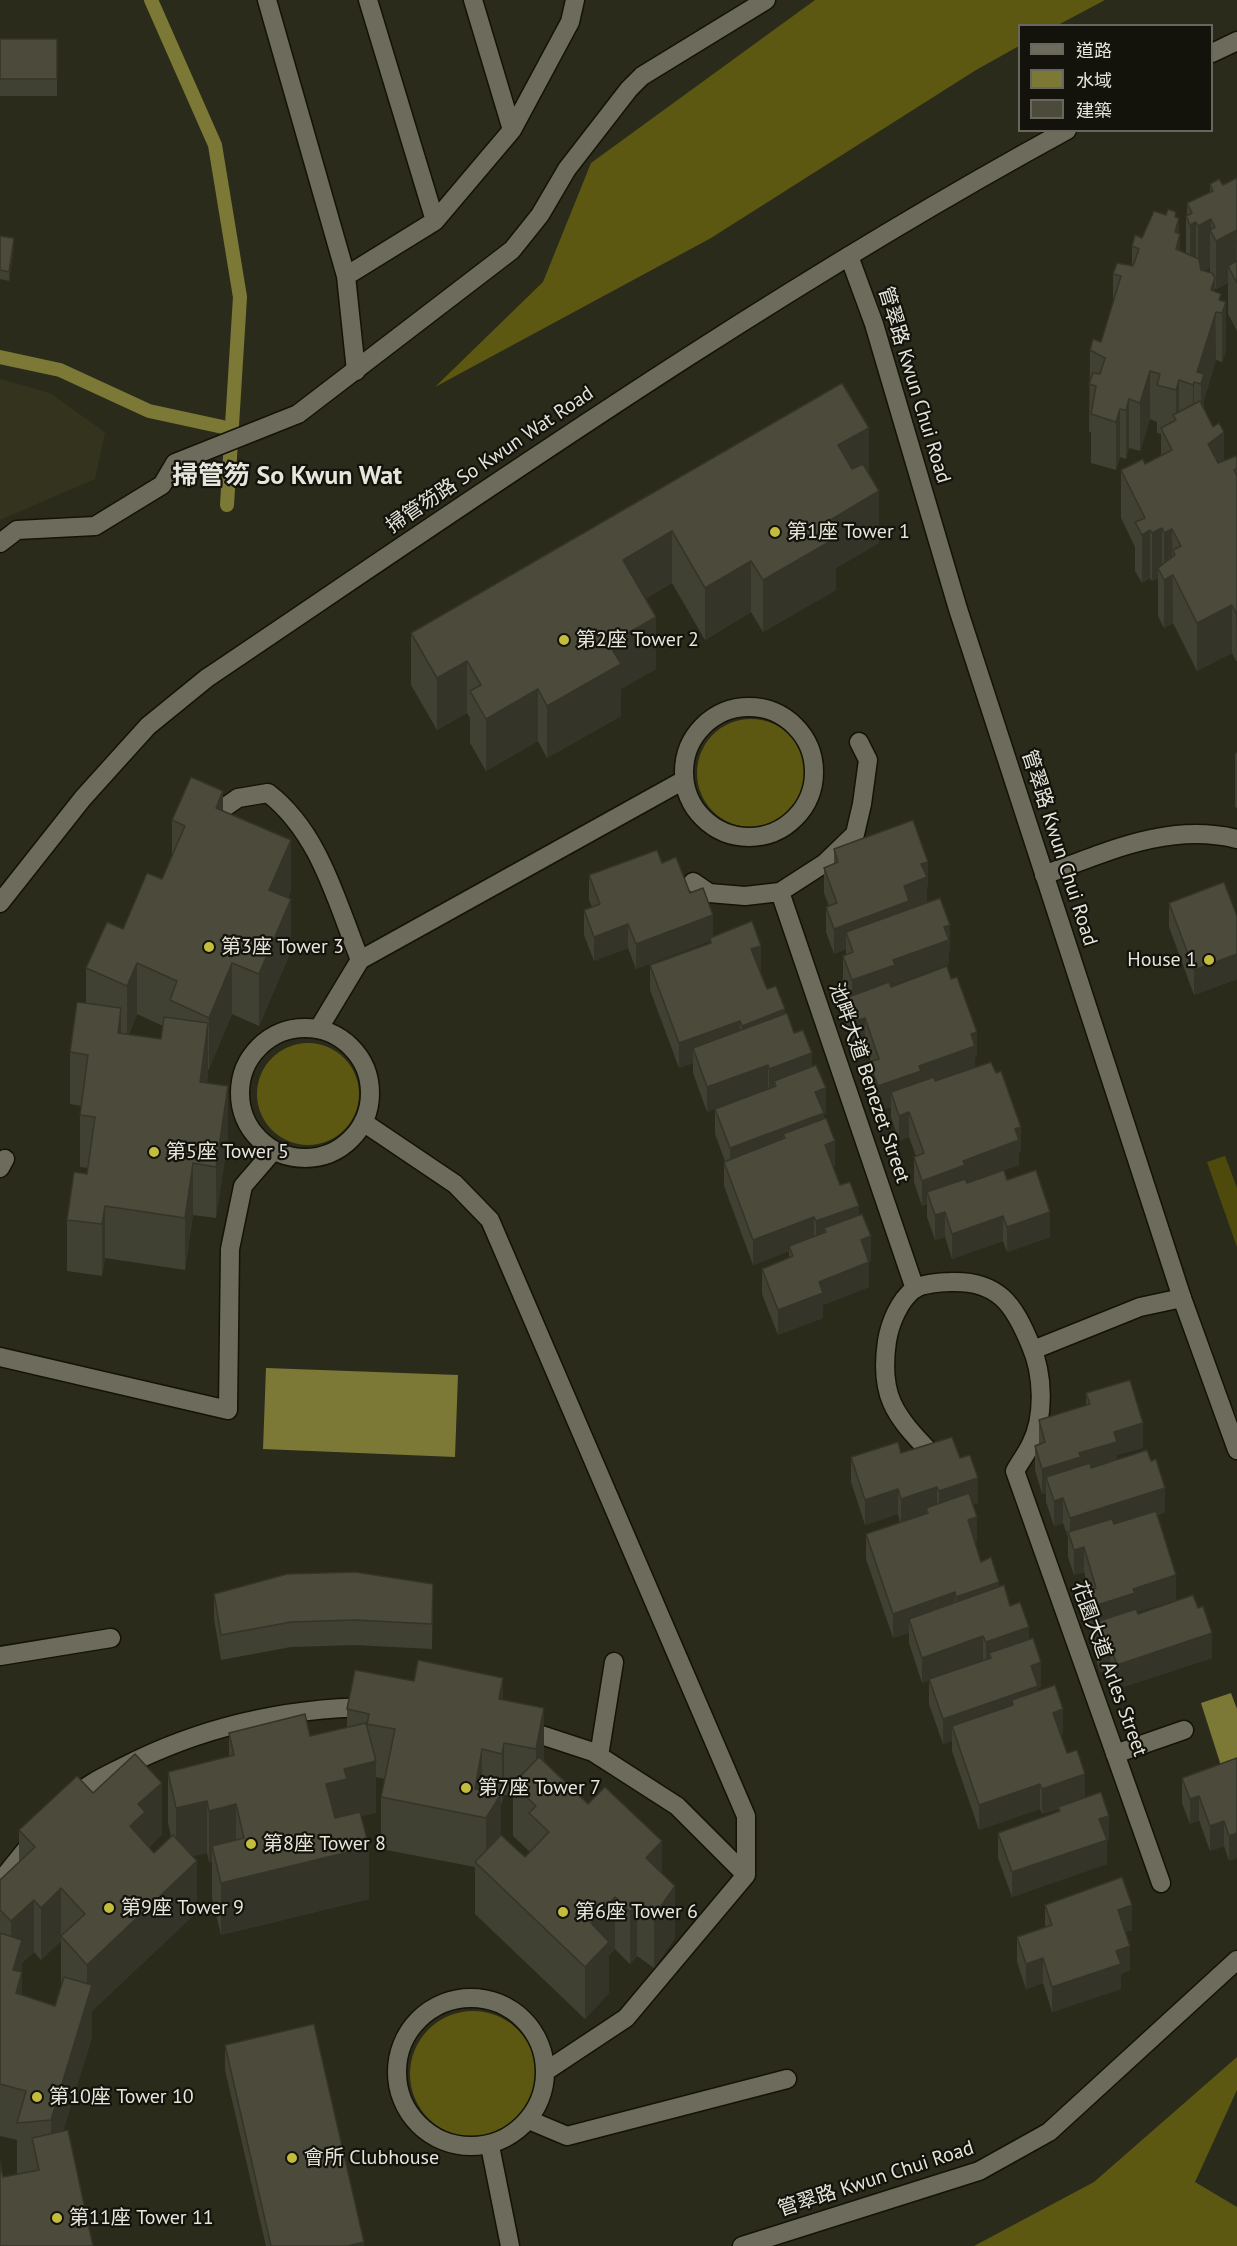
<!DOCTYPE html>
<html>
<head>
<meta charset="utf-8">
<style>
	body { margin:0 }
	#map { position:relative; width:1237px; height:2246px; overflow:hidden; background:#2b2b1c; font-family:"PT Sans","Noto Sans TC",sans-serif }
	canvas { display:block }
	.legend { position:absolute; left:1018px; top:24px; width:195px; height:108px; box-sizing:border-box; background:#13130c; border:2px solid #67675f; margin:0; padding:8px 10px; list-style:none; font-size:18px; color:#e5e5dc }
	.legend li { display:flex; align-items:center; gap:12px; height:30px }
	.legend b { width:30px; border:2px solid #67675f }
</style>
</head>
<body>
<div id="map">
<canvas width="1237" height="2246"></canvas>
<ul class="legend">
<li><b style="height:8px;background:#6d6c5c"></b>道路</li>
<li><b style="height:16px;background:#7c7836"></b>水域</li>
<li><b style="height:16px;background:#4b4a3b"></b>建築</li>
</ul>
</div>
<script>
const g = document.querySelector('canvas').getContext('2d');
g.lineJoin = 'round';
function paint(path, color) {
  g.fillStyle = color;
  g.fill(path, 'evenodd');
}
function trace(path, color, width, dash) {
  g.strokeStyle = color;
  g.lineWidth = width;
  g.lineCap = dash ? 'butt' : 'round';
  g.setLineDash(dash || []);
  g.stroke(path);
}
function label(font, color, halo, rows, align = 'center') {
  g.font = font + ' "PT Sans","Noto Sans TC",sans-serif';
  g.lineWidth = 4.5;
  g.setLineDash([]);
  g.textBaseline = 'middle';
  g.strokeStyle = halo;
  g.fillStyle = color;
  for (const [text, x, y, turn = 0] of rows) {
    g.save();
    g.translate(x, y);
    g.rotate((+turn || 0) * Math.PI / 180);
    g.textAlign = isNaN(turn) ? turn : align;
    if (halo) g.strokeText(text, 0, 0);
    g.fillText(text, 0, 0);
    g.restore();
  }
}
paint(new Path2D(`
	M0,379L50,393L105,432L95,479L0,520Z`), '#34331e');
paint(new Path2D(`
	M1225,1156L1237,1188V1247L1207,1162Z`), '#4e4a0b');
paint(new Path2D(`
	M815,0H1105L1058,25L1020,26L1019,46L976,70L711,238L435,387L543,282L591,163Z
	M697 773a54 54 0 1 1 108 0a54 54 0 1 1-108 0Z
	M257 1094a51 51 0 1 1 102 0a51 51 0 1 1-102 0Z
	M410 2074a63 63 0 1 1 126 0a63 63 0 1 1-126 0Z
	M1237,2057V2090L1195,2182L1237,2207V2246H974L1094,2182Z`), '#5d5811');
paint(new Path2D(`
	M266,1368L458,1375L455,1457L263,1449Z
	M1231,1693L1237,1709V1767L1223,1772L1201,1703Z`), '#7c7836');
trace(new Path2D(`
	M151,0L215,145L240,297L227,505
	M0,357L60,370L149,411L232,429`), '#7c7836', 14);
const service = new Path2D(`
	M267,0L346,276L356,371
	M368,0L435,221
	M473,0L512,130
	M346,276L435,221L512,130L570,22L575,0
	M684 772a65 65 0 1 1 130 0a65 65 0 1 1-130 0Z
	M215,814L238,798L268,793C320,833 336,901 360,960
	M1044,875C1107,852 1169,822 1237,839
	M693,882L709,893L745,896L780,892L825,863L855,834L862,804L868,760L859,742
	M780,892L915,1289
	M319,1028L360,960L684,780
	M240 1093a65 65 0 1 1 130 0a65 65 0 1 1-130 0Z
	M363,1122L455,1184L490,1220L746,1816V1875L626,2018L546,2071
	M0,1168L5,1159
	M1033,1350L1140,1307L1182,1298
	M0,1357L228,1410L230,1249L243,1186L274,1150
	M931,1453C894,1415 879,1395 887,1341C890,1323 899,1301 914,1289C922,1284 940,1282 950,1282C998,1280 1014,1304 1031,1346C1043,1374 1045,1416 1031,1444C1027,1453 1020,1462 1015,1471L1161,1883
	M0,1656L111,1638
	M520,1728L593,1752L677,1806L746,1875
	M1115,1754L1184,1730
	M599,1756L614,1662
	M70,1801C85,1785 103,1777 123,1767C201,1727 285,1708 372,1707
	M0,1882L36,1837
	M397 2072a74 74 0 1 1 148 0a74 74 0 1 1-148 0Z
	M529,2120L567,2136L787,2079
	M490,2146L510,2246`);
const minor = new Path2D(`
	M849,256L874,324L958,609L1182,1298L1237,1450
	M0,543L17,530L95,526L162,485L175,463L298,414L512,250L540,215L567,169L629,89L642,76L766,0
	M742,2246L979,2171L1049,2132L1237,1960`);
const tertiary = new Path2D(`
	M1212,53L1237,41
	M0,903L83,798L148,726L207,678C489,488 768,293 1067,130`);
trace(service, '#141306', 21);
trace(minor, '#141306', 21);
trace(tertiary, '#141306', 21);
trace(service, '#6d6c5c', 18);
trace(minor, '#6d6c5c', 18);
trace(tertiary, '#6d6c5c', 18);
paint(new Path2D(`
	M0,39H57V96H0Z
	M1237,178V331L1228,314V283L1216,289L1215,288V291L1221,301L1226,351L1222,362L1216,360L1204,400V409L1224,461L1237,458V661H1236L1232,653L1197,671L1173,623L1164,628L1158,616V578L1152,581L1150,578L1142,583L1135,571V547L1121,518V470L1145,464L1161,456V434L1157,433V422L1150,419L1140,451L1129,448L1126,459L1120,457L1116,470L1091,463V432H1089L1090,350L1101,342L1113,301V274L1132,265V246L1166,215L1176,218L1179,233L1180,251L1186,253V216L1187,215V203L1210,192V184L1223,185ZM1210,268V273L1204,271Z
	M0,236L14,247L9,281L0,279Z
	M842,383L869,473L879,543L836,568V590L763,632L751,612L705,640L672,583L645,599L656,669L621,689V716L547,758L538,741L486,771L470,743V718L467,713L437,730L411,685V633Z
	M1237,752V808L1235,807V754Z
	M223,810L291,891L288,898L291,951L259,1026L232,1014L209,1069H208L207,1083L228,1138L216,1218L193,1215L185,1270L105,1258L102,1276L67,1271V1220L87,1174L88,1168L80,1167V1115L81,1106L70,1104V1052L86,1003V968L123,929L162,879L172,855V820ZM137,1014L163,1026L161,1039L129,1034Z
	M834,849L928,887H927V902L909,909L950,950L949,951V964L895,984V986L977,1056L975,1057V1067L1021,1152H1019V1165L1004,1170L1007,1180L1050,1237L1007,1252L1003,1241L952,1259L945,1237L935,1240L927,1217V1204L922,1206L914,1182V1157L916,1156L909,1137L899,1141L891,1117V1107L878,1111L869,1087V1062L871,1061L865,1043L855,1046L846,1023V998L849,997L843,981V956L846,955V949L834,954L826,932V907L829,906L824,893V868L834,864Z
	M662,863L690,893L713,937L761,970L759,971L767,989L785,1014L794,1033L812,1066L826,1113L824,1114V1119L835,1166L833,1167L840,1185L859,1215L871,1261L869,1262V1287L823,1305V1318L778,1335L762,1294V1269L789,1258V1251L753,1265L724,1186V1162L725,1161L715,1134V1109L707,1112L693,1073V1063L679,1068L650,990V965L710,943V941L636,969L628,948L594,961L584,935V910L592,907L589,900V875Z
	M1169,903L1237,916V979L1194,995L1169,927Z
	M1086,1393L1143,1448L1117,1455V1459L1165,1512L1158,1515L1176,1600L1137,1612L1138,1614L1212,1658L1117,1689L1110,1669L1100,1672L1093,1648V1631L1091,1632L1086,1616V1591L1089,1590L1084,1572L1074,1575L1068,1557V1537L1063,1523L1054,1526L1046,1502V1493L1042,1494L1035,1470V1446L1039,1444V1420L1086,1406Z
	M901,1453L960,1458L978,1503L972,1505L977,1542L975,1543L981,1562L999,1587L1029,1639L1041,1687L1038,1688V1691L1063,1734L1061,1735L1067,1753L1085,1798L1109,1840L1107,1841V1864L1012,1897L998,1858V1833L1058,1812V1809L1042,1814L1040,1809L979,1830L952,1751V1741L943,1744L929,1704V1680L922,1683L909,1643V1633L893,1638L866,1559V1534L900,1523L898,1514L865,1525L851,1482V1457Z
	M433,1584L432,1649L355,1645L291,1647L221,1660L214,1619V1594Z
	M503,1700L544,1760V1761L662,1874L675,1938L654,1968L637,1956L630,1964L615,1949L609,1955V1993L585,2019L475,1914V1867L381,1849V1797L385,1779L376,1777V1813L361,1816L369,1899L221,1935L212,1898V1862H209L207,1853L193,1856L197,1912L92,2011V2037L63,2131L93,2246L3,2177L17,2174V2140L0,2136V1880L19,1862V1830L93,1793L162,1834L149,1847L154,1853L171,1837L168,1823V1772L229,1757V1733L310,1736L347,1728V1709ZM504,1795L513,1797V1836L529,1851V1854L525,1857L501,1835V1805ZM61,1941V1987L55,2006L22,1995V1963L34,1952L41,1960Z
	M1237,1758L1229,1861L1224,1846L1210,1851L1199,1820L1190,1824L1182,1803V1778Z
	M1045,1905L1132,1930L1126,1932L1130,1970L1121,1974V1989L1052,2012L1043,1983L1026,1989L1017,1962V1937L1045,1927Z
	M225,2045L364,2246H266L225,2070Z`), '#404033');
paint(new Path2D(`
	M1176,212V227L1179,218V239L1180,234V282L1176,297L1175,217Z
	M1211,219V233L1210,230V268L1198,274V226Z
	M1196,222V270L1190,274V225Z
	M1237,230L1236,279L1228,266V283L1216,289V241Z
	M14,238V247L9,281V272Z
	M1215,278L1216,360L1204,400V422L1201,432V384L1197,372L1211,290Z
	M1226,302V351L1222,362V313Z
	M1150,371V419L1140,451V403Z
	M1179,380V428L1176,438V390Z
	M1194,382V430L1193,433V385Z
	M1129,399V448L1126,459V410Z
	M1120,409V457L1116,470V422Z
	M869,428V479L838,497V445Z
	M1224,432V481L1208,444Z
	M879,491V543L836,568V590L763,632V580L827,522Z
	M1162,528V576L1158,568V578L1152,581V533Z
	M1172,529L1173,623L1164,628V533Z
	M1150,530V578L1142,583V535Z
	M672,531V583L623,612V560Z
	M751,561V612L705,640V588Z
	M1232,605V653L1197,671V623Z
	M1236,613H1237L1236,661Z
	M656,617V669L621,689V716L547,758V706L609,644Z
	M467,661V713L437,730V678Z
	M538,689V741L486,771V719Z
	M223,791V843L216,808Z
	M291,840V891L269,942V890Z
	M928,862V887H927V902L846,932V949L834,954V929L904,886L921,864Z
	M291,899V951L259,1026V974Z
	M713,915V940L710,938V941L636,969V944Z
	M628,924V948L594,961V937Z
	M950,925V950L949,951V964L895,984V989L852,1004V980L893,960L944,927Z
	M761,946V970L751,974V949Z
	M1237,954V979L1194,995V970Z
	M137,963V1014L127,1037V986Z
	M232,963V1014L209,1069V1018Z
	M121,1008V1060L118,1033Z
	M785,1009V1034L742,1051V1026Z
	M865,1018V1043L855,1046V1021Z
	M740,1021V1046L693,1048V1063L679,1068V1043Z
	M208,1023V1075L200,1134V1082Z
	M977,1032V1056L975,1057V1071L895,1105L891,1092V1107L878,1111V1086L919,1066Z
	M812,1053V1078L776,1086L774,1081V1092L769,1094V1069Z
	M768,1065V1089L707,1112V1087Z
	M228,1086V1138L216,1218V1167Z
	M826,1088V1113L824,1114V1137L785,1138L783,1134V1153L730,1172V1148L815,1092Z
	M909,1112V1137L899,1141V1116Z
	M1021,1127V1152H1019V1165L965,1185L927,1192V1204L922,1206V1181L963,1161L1015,1129Z
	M835,1141V1166L825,1170V1145Z
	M193,1163V1215L185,1270V1218Z
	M105,1206V1258L102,1276V1224Z
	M859,1206V1231L826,1232L824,1228V1243L816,1246V1221Z
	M945,1212V1237L935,1240V1215Z
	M1050,1212V1237L1007,1252V1227Z
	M1003,1216V1241L952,1259V1234Z
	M814,1217V1242L789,1246V1251L753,1265V1240Z
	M871,1236V1261L861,1265V1240Z
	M869,1262V1287L823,1305V1318L778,1335V1310L819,1282Z
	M1143,1423V1448L1117,1455V1466L1046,1477V1493L1042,1494V1469L1079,1453L1114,1432Z
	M978,1478V1503L939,1516V1491Z
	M937,1487V1512L926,1508V1516L901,1524V1499Z
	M1165,1488V1512L1071,1543L1070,1539V1518Z
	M898,1489V1514L865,1525V1500Z
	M1063,1498V1523L1054,1526V1501Z
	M977,1517V1542L968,1545V1520Z
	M1084,1547V1572L1074,1575V1550Z
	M1176,1575V1600L1135,1613L1093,1623V1631L1091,1632V1607L1133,1589Z
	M999,1582V1606L956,1621V1597Z
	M955,1592V1617L909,1619V1633L893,1638V1614Z
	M1029,1627V1651L991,1658L989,1653V1665L986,1666V1642Z
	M1212,1633V1658L1117,1689V1665Z
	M983,1636V1661L922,1683V1658Z
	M1110,1644V1669L1100,1672V1647Z
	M1041,1662V1687L1038,1688V1710L1013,1705L1012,1700V1720L952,1726V1741L943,1744V1719L1031,1666Z
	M503,1678V1730L499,1699Z
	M544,1708V1760L536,1801V1749Z
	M1063,1709V1734L1053,1738V1713Z
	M504,1743V1795L502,1805V1754Z
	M482,1749V1801L475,1789Z
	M376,1761V1813L347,1820L326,1836V1784L344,1769Z
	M1085,1774V1799L1042,1814V1789Z
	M162,1783V1834L145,1850L130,1826L138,1804Z
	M1040,1784V1809L979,1830V1805Z
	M501,1794V1846L486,1870V1818Z
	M1199,1796V1820L1190,1824V1799Z
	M207,1801V1853L176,1860V1808Z
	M236,1804V1856L212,1846V1862H209V1811Z
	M1109,1816V1840L1107,1841V1864L1012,1897V1872L1099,1819Z
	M1224,1821V1846L1210,1851V1826Z
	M1237,1833V1858L1229,1861V1836Z
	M662,1841V1893L646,1858Z
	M369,1847V1899L221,1935V1883Z
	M197,1861V1912L92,2011V2037L51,2172V2120L87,2002V1965Z
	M675,1886V1938L654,1968V1916Z
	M61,1888V1937V1936V1941L41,1960V1908Z
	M615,1897V1949L609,1955V1993L585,2019V1967L591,1923Z
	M34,1900V1952L22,1963V2024L11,1973V1921Z
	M637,1904V1956L630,1964V1912Z
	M1132,1905V1930L1118,1935V1910Z
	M1130,1946V1970L1121,1974V1989L1052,2012V1987L1116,1951Z
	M1043,1958V1983L1026,1989V1964Z
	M364,2242V2246H348Z`), '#343429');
const building = new Path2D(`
	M0,39H57V79H0Z
	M1237,178V230L1216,241L1210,230L1215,227L1211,219L1198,226L1196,222L1190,225L1186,216L1192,213L1187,203L1213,191L1210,184L1219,179L1223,185Z
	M1168,209L1176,212L1175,217L1179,218L1175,232L1180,234L1176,249L1199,259L1201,270L1212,273L1215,278L1211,290L1221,294L1219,300L1226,302L1222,313L1216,312L1197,372L1204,374L1201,384L1194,382L1193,385L1179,380L1176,390L1157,385L1160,374L1150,371L1140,403L1129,399L1126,410L1120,409L1116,422L1091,414L1096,386L1089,384L1093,373L1100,374L1105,358L1090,350L1093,339L1101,342L1121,276L1113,274L1117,263L1133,266L1139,249L1132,246L1135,235L1142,238L1154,211L1166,215Z
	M0,236L14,238L9,272L0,270Z
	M1237,261V283L1228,266Z
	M842,383L869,428L838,445L852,469L863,464L879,491L827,522L836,538L763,580L751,561L705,588L672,531L623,560L656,617L609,644L621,664L547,706L538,689L486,719L470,691L481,685L467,661L437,678L411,633Z
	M1200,401L1213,427L1219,423L1224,432L1208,444L1218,463L1236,456L1237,458V468L1234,470L1237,476V613H1236L1232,605L1197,623L1173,575L1164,580L1158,568L1175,555L1173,550L1181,546L1172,529L1164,533L1162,528L1152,533L1150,530L1142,535L1135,522L1145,518L1121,470L1143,459L1145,464L1172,450L1161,428L1176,420L1173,415Z
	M191,777L223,791L216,808L291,840L269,890L291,899L259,974L232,963L209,1018L170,1000L177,981L137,963L127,986L86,968L107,922L123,929L147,873L162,879L185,826L172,820Z
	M913,820L928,862L921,864L927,877L904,886L909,901L834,929L826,907L837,903L824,868L838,862L834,849Z
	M657,850L662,863L676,857L690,893L703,888L713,915L636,944L628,924L594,937L584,910L600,904L589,875Z
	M1224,882L1237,916V954L1194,970L1169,903Z
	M940,898L950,925L944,927L949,940L893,960L895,965L852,980L843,956L853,952L846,932Z
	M752,921L761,946L751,949L767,989L776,986L785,1009L742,1026L740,1021L679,1043L650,965L711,943L710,938Z
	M947,966L951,979L957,977L977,1032L971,1034L975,1046L919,1066L921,1071L878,1086L869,1062L879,1059L865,1018L855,1021L846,998L889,982L891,987Z
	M77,1002L121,1008L118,1033L161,1039L164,1017L208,1023L200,1082L228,1086L216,1167L193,1163L185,1218L105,1206L102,1224L67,1220L74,1172L87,1174L95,1117L80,1115L88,1055L70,1052Z
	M787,1013L794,1033L803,1030L812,1053L769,1069L768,1065L707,1087L693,1048Z
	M991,1062L996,1073L1001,1071L1021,1127L1015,1129L1019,1140L963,1161L965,1165L922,1181L914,1157L924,1153L909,1112L899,1116L891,1092L934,1077L935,1081Z
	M816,1065L826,1088L815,1092L824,1113L730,1148L715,1109L776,1086L774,1081Z
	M826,1118L835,1141L825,1145L840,1185L850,1182L859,1206L816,1221L814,1217L753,1240L724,1162L785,1138L783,1134Z
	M1004,1170L1007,1180L1036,1170L1050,1212L1007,1227L1003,1216L952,1234L945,1212L935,1215L927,1192L965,1179L967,1183Z
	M862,1214L871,1236L861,1240L869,1262L819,1282L823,1293L778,1310L762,1269L793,1256L789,1246L826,1232L824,1228Z
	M1130,1380L1143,1423L1114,1432L1117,1442L1079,1453L1081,1457L1042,1469L1035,1446L1045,1442L1039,1420L1090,1404L1086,1393Z
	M952,1437L960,1458L970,1455L978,1478L939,1491L937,1487L901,1499L898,1489L865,1500L851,1457L898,1442L901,1453Z
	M1147,1450L1151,1461L1156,1459L1165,1488L1070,1518L1063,1498L1054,1501L1046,1477L1090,1463L1091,1468Z
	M969,1493L977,1517L968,1520L981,1562L991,1557L999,1582L956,1597L955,1592L893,1614L866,1534L928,1513L926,1508Z
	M1156,1511L1176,1575L1133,1589L1135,1593L1091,1607L1086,1591L1096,1588L1084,1547L1074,1550L1068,1532L1112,1519L1114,1524Z
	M355,1572L433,1584L432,1624L355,1620L291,1622L221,1635L214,1594L287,1574Z
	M1004,1585L1010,1606L1020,1602L1029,1627L986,1642L983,1636L922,1658L909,1619Z
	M1193,1595L1198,1608L1203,1606L1212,1633L1117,1665L1110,1644L1100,1647L1093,1623L1136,1609L1138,1614Z
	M1033,1638L1041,1662L1031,1666L1038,1686L943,1719L929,1679L991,1658L989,1653Z
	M418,1660L503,1678L499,1699L544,1708L536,1749L504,1743L502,1754L482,1749L475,1789L501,1794L486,1818L381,1797L395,1729L367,1724L369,1714L347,1709L355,1670L414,1681Z
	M1055,1685L1063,1709L1053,1713L1067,1753L1077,1750L1085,1774L1042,1789L1040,1784L979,1805L952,1726L1013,1705L1012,1700Z
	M305,1714L310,1736L366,1723L376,1761L344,1769L347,1779L326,1784L335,1818L360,1812L369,1847L221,1883L212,1846L244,1838L236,1804L209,1811L207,1801L176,1808L168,1772L234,1755L229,1733Z
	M135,1754L162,1783L138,1804L145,1812L130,1826L154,1853L173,1835L197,1861L87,1965L61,1936L85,1914L61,1888L41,1908L34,1900L11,1921L0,1910V1880L35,1847L19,1830L77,1776L93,1793Z
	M539,1757L588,1804L605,1787L662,1841L646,1858L675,1886L654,1916L637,1904L630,1912L615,1897L591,1923L609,1942L585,1967L475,1862L501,1835L525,1857L549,1832L529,1813L536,1806L513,1784Z
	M1237,1758V1833L1229,1836L1224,1821L1210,1826L1199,1796L1190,1799L1182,1778Z
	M1101,1792L1109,1816L1099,1819L1107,1840L1012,1872L998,1833L1060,1811L1058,1807Z
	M1122,1877L1132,1905L1118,1910L1130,1946L1116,1951L1121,1964L1052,1987L1043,1958L1026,1964L1017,1937L1052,1925L1045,1905Z
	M0,1933L22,1940L13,1970L22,1972L16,1993L55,2006L64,1977L92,1985L51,2120L17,2123L26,2091L0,2084Z
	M314,2024L364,2242L348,2246H271L225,2045Z
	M68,2130L93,2246H0V2162L3,2177L39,2170L32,2138Z`);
paint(building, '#4b4a3b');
trace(building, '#343429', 1.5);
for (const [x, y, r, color] of [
	[775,532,6,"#c4bc3d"],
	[564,640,6,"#c4bc3d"],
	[209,947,6,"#c4bc3d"],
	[1209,960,6,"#c4bc3d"],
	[154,1152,6,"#c4bc3d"],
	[466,1788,6,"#c4bc3d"],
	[251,1844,6,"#c4bc3d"],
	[109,1908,6,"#c4bc3d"],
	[563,1912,6,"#c4bc3d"],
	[37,2097,6,"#c4bc3d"],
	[292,2158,6,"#c4bc3d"],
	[57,2218,6,"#c4bc3d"]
]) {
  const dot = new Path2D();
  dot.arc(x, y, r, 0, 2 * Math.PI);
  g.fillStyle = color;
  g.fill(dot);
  trace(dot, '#13130c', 2);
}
label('20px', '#e5e5dc', '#13130c', [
	["管翠路 Kwun Chui Road",914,385,73],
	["掃管笏路 So Kwun Wat Road",490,460,-34],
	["管翠路 Kwun Chui Road",1059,848,72],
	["池畔大道 Benezet Street",869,1083,71],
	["花園大道 Arles Street",1109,1669,70],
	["管翠路 Kwun Chui Road",876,2179,-18]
]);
label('20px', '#e5e5dc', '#13130c', [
	["第1座 Tower 1",787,532],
	["第2座 Tower 2",576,640],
	["第3座 Tower 3",221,947],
	["House 1",1197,960,"right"],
	["第5座 Tower 5",166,1152],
	["第7座 Tower 7",478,1788],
	["第8座 Tower 8",263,1844],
	["第9座 Tower 9",121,1908],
	["第6座 Tower 6",575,1912],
	["第10座 Tower 10",49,2097],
	["會所 Clubhouse",304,2158],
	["第11座 Tower 11",69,2218]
], 'left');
label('bold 26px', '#e5e5dc', '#13130c', [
	["掃管笏 So Kwun Wat",287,477]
]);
</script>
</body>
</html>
